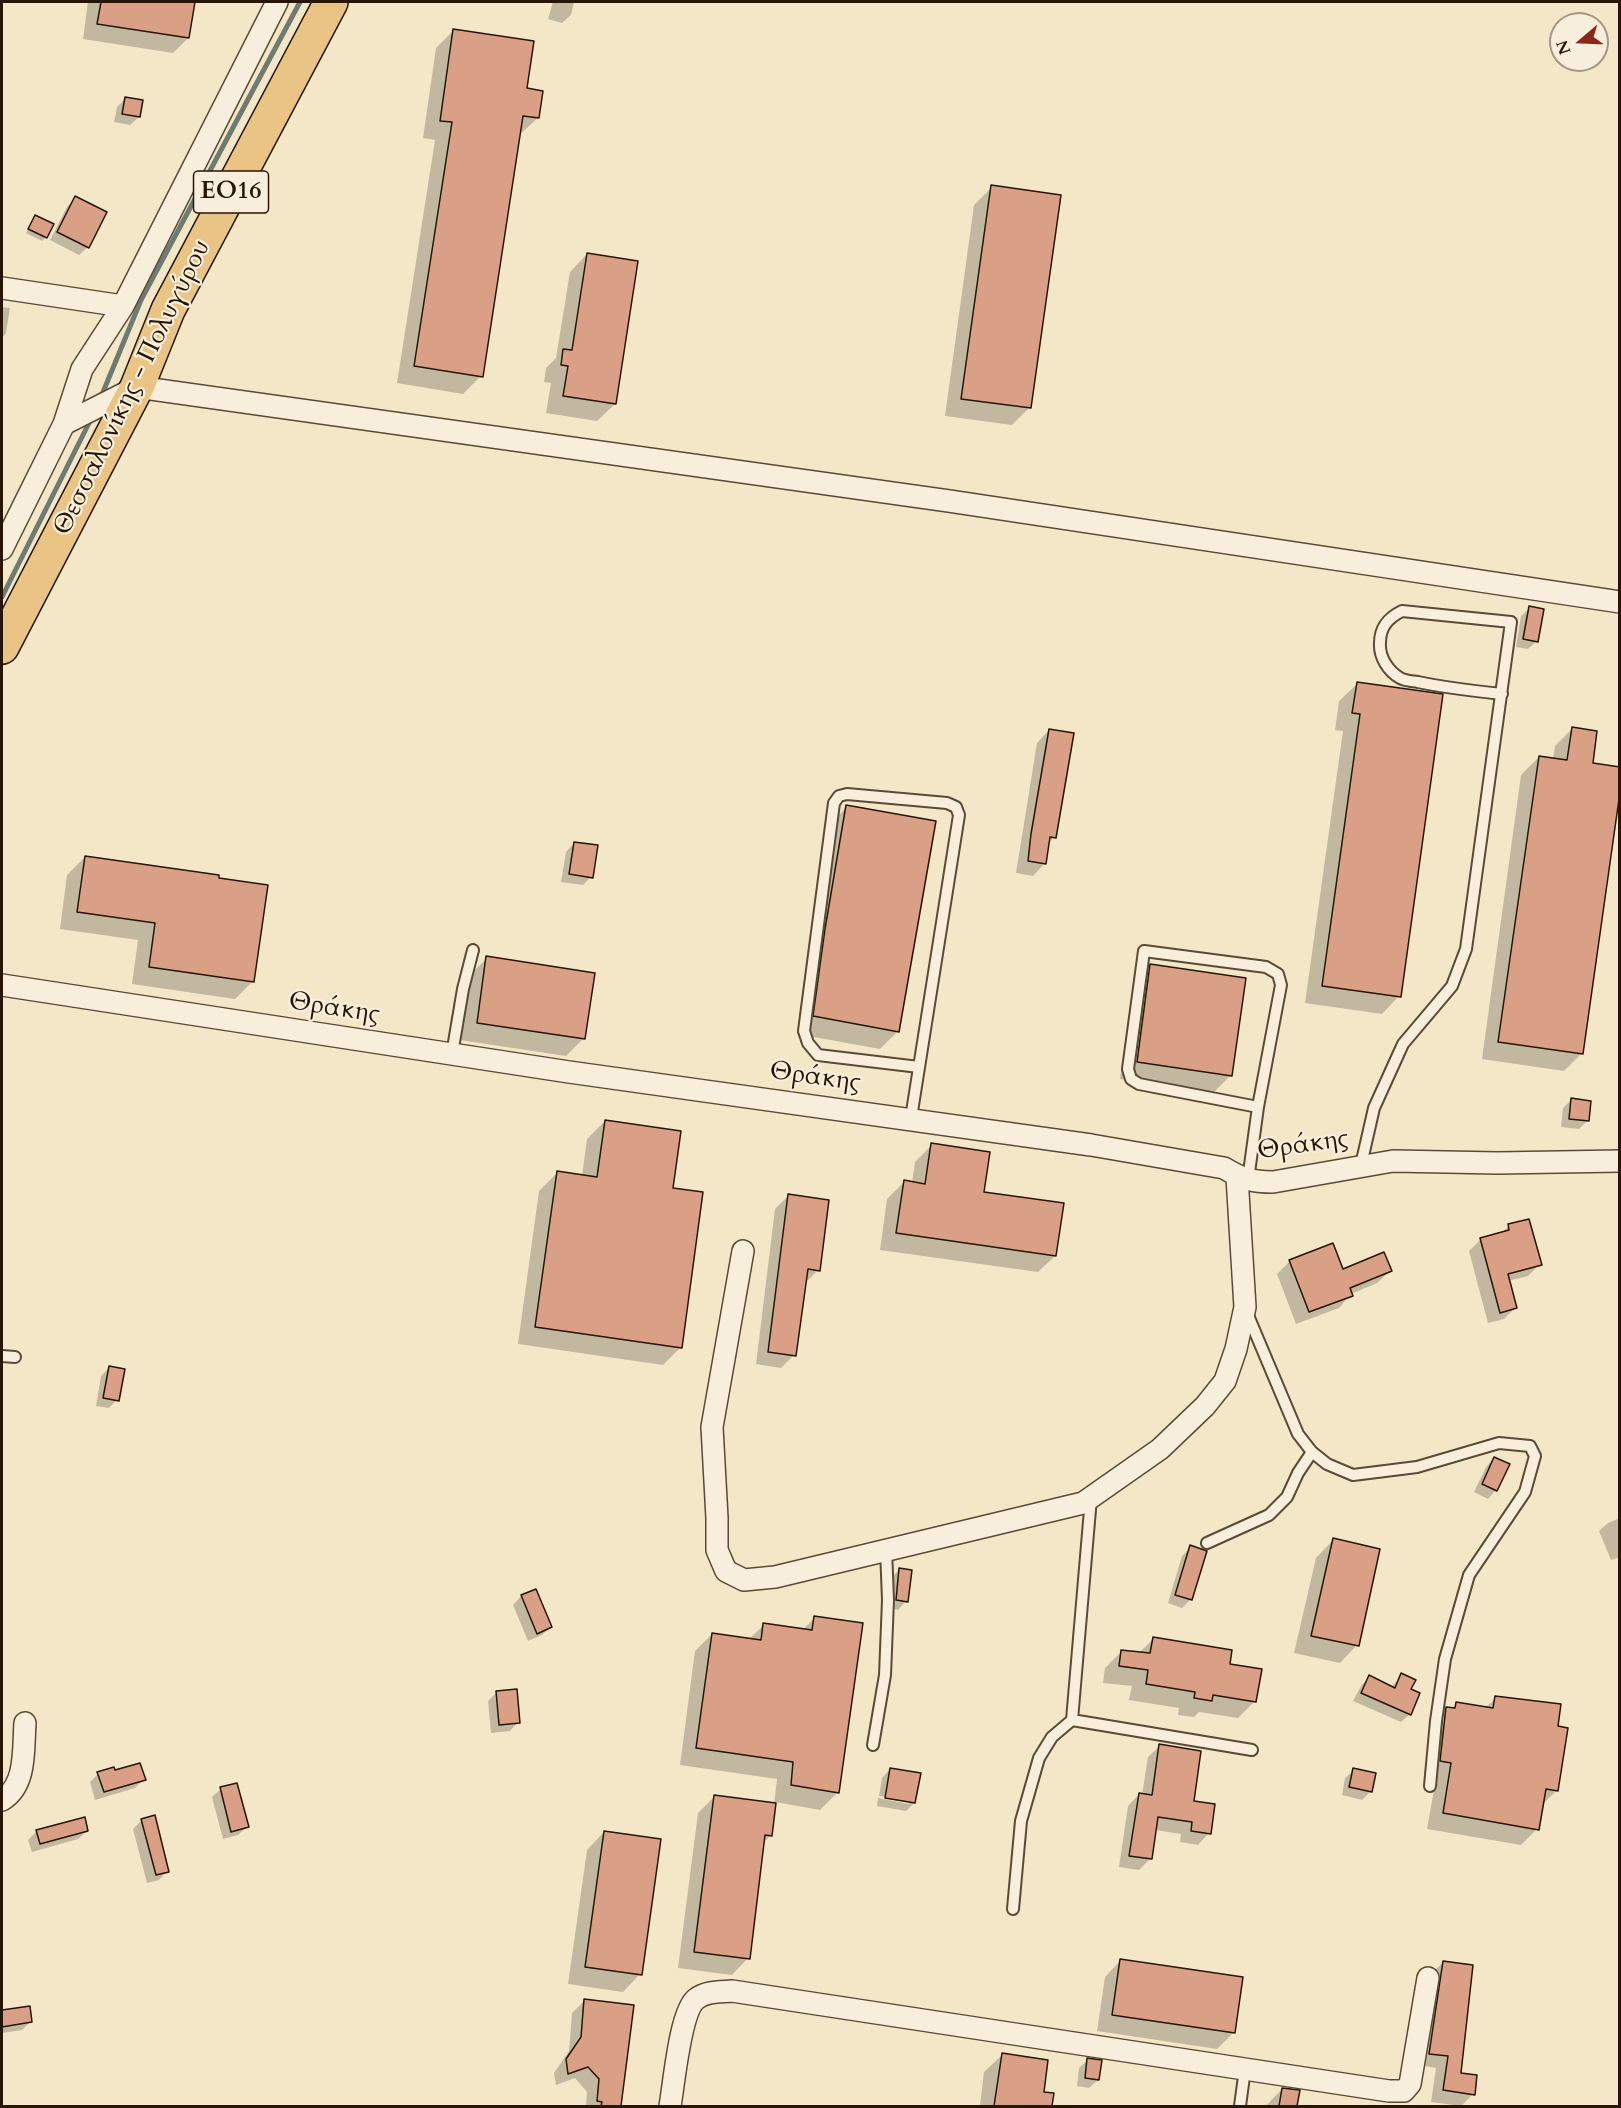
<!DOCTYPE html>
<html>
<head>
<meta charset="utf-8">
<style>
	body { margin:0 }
	#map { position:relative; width:1621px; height:2108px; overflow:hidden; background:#f3e7c7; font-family:Cardo,serif }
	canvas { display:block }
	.frame { position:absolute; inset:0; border:3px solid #271505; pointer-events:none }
	.north { position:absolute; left:1549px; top:12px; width:60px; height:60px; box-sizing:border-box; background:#f7efdb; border:2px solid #a49885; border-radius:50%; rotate:251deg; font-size:16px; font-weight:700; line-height:24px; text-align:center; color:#271505 }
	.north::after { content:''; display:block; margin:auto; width:21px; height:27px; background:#8f2418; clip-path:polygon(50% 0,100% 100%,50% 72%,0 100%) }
</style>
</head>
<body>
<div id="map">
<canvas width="1621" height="2108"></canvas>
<div class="frame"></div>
<div class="north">N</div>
</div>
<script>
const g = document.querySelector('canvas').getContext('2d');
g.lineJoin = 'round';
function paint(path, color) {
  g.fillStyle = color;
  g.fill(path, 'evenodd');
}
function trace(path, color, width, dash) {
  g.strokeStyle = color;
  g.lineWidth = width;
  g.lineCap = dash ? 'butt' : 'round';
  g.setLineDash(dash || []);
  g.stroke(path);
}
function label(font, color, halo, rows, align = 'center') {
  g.font = font + ' Cardo,serif';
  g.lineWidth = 4.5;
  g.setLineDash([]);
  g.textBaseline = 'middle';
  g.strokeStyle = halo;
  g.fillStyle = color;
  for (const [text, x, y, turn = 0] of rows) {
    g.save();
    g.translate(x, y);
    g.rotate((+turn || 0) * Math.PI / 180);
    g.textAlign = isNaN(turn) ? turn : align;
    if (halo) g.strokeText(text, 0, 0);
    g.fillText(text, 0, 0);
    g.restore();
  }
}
paint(new Path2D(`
	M88,2H194L188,38L173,53L83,39Z
	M553,2H574L571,15L562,23L548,19Z
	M454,30L525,90L538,118L519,135L481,376L463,394L397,383L435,140L423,138L436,48Z
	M125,99L139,117L130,125L114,122L117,107Z
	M992,187L1029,408L1012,425L945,416L974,205Z
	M75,198L88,247L79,255L50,240L67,207Z
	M35,217L46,237L42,241L26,233Z
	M587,254L615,404L597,421L546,413L551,383L544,382L546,368L556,358L570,272Z
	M2,307L10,308L6,333L2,338Z
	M1530,608L1537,641L1528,649L1516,647L1521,616Z
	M1357,684L1399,996L1382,1014L1305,1003L1343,731L1335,730L1339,701Z
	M1572,729L1591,765L1581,1054L1564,1071L1482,1059L1521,775L1539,757L1553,759L1555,746Z
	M1049,730L1054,837L1048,844L1045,863L1033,876L1016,873L1037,743Z
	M847,807L898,1031L880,1049L797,1034L808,947L829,825Z
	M574,843L591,877L583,885L561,882L566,852Z
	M85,857L253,981L235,999L132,984L138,940L60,929L67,875Z
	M487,958L584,1038L566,1056L460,1040L469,976Z
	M1150,966L1231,1075L1213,1093L1120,1079L1133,983Z
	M1572,1099L1587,1121L1579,1129L1561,1127L1563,1108Z
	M605,1121L671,1189L681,1347L663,1365L518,1344L539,1191L557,1173L582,1176L587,1139Z
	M932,1145L982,1193L1055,1256L1038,1272L880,1250L887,1199L904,1182L912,1183L915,1162Z
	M788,1196L818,1270L804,1284L794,1355L781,1368L756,1364L775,1209Z
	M1509,1226L1540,1264L1528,1276L1508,1281L1515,1308L1504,1319L1488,1323L1469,1251L1481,1239L1500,1234Z
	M1290,1261L1342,1271H1390L1377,1283L1351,1294L1339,1308L1296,1324L1277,1274Z
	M110,1367L117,1400L109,1408L96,1406L101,1376Z
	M1494,1458L1496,1490L1488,1499L1474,1492L1486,1467Z
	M1620,1518V1557L1611,1560L1599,1531L1608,1523Z
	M1333,1540L1357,1645L1340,1663L1294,1653L1316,1558Z
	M1191,1547V1599L1182,1608L1168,1603L1182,1556Z
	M899,1570L906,1601L898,1610L888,1608L891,1578Z
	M535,1591L551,1627L542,1635L528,1641L513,1605L521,1596Z
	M815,1618L838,1792L820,1810L775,1802L770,1836L763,1843L748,1958L732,1975L678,1968L698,1813L715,1796L774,1804L777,1779L680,1765L695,1651L712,1634L749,1639L764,1625L802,1630Z
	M1153,1639L1255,1701L1238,1718L1199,1712L1194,1717L1178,1715L1179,1708L1129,1700L1132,1686L1103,1683L1105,1668L1122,1651L1139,1653Z
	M1401,1675L1409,1689L1410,1714L1401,1722L1353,1701L1361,1686L1369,1677L1391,1688Z
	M497,1692L518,1722L510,1731L491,1733L488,1701Z
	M1496,1698L1556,1727L1557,1790L1541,1806L1537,1829L1521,1845L1427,1829L1436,1779L1424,1777L1430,1725L1446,1708L1451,1709L1457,1704L1485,1708Z
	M1160,1746L1209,1833L1198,1845L1180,1842L1181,1834L1155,1830L1151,1858L1139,1870L1119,1867L1128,1806L1139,1794L1142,1795L1148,1757Z
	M890,1769L914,1803L906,1811L877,1806L878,1798L909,1804V1801L879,1796L882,1778Z
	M1354,1770L1370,1792L1362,1800L1342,1795L1345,1778Z
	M114,1772L144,1779L135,1788L95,1800L90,1782L98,1774Z
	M221,1789L247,1827L238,1835L223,1839L212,1797Z
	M142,1820L167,1871L159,1880L147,1883L133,1829Z
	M37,1831H87L78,1839L32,1852L28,1840Z
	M604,1832L640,1974L623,1992L568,1984L587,1850Z
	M1121,1960L1234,2032L1217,2049L1097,2031L1105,1977Z
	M1443,1962L1459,2074L1473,2094L1461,2106L1431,2102L1436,2068L1418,2065L1431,1975Z
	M585,2000L633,2007L620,2106H586L587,2092L575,2078L556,2085L554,2073L569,2051L572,2013Z
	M28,2008L30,2022L22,2030L2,2033V2012Z
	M1002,2055L1042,2093L1052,2095L1050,2106H980L984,2072Z
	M1088,2060L1098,2080L1089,2088L1077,2086L1079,2068Z
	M1282,2089L1298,2092L1295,2106H1266Z`), '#0003');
trace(new Path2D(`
	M101,397L141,300L300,2
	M2,597L91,419`), '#6e7b73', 5);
const building = new Path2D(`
	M101,2H195L189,38L97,24Z
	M453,29L534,41L527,88L543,91L539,118L523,116L483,377L414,366L452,122L440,121Z
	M125,97L143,100L140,117L122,114Z
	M991,185L1061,195L1031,408L961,399Z
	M75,196L107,212L89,248L57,232Z
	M35,215L54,224L47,238L28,229Z
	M587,253L638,261L616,404L563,396L568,366L561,365L563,349L572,350Z
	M1529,606L1544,609L1538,642L1523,639Z
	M1357,682L1443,694L1401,997L1322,986L1360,714L1352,713Z
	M1572,727L1597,731L1593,763L1620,767V792L1583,1054L1498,1042L1539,756L1567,760Z
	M1049,729L1074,733L1056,838L1050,837L1046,864L1028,861L1031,834Z
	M846,805L936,821L899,1032L813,1016L825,929Z
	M574,842L598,845L593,878L569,874Z
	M85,856L219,875V878L268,885L254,982L149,967L155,923L77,912Z
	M486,956L595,973L585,1039L477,1023Z
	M1150,964L1246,978L1232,1076L1137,1062Z
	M1571,1098L1591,1101L1589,1121L1569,1119Z
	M605,1120L681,1131L673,1188L703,1192L682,1348L535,1327L557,1171L597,1177Z
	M931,1143L990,1152L984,1192L1064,1203L1056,1256L896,1233L904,1180L925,1184Z
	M788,1194L829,1200L820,1271L808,1269L796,1356L768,1352Z
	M1529,1219L1542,1265L1508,1274L1517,1308L1500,1313L1480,1238L1509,1230L1508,1224Z
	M1333,1243L1343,1269L1384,1252L1392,1271L1350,1288L1353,1296L1309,1312L1289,1260Z
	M109,1366L125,1369L119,1401L103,1398Z
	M1494,1457L1510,1464L1497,1491L1482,1484Z
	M1333,1538L1380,1549L1359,1646L1311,1636Z
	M1190,1545L1207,1551L1192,1600L1175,1595Z
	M899,1568L912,1570L908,1602L896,1600Z
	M536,1589L552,1627L537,1634L521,1595Z
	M814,1616L863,1623L839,1793L791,1785L793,1762L696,1748L712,1633L761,1640L763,1623L812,1630Z
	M1153,1637L1232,1650L1230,1664L1262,1669L1256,1702L1213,1695L1212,1701L1194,1698L1195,1692L1146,1684L1148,1670L1119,1666L1121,1650L1150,1653Z
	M1401,1673L1416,1680L1411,1689L1420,1693L1411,1715L1361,1693L1369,1675L1395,1688Z
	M517,1689L520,1723L499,1725L496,1691Z
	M1495,1696L1561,1704L1558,1726L1568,1728L1558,1791L1546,1789L1539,1830L1443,1813L1451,1763L1440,1761L1446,1707L1455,1708L1456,1702L1493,1708Z
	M1159,1744L1201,1751L1194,1801L1215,1804L1211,1834L1191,1831L1192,1822L1158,1817L1152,1859L1129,1856L1139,1793L1152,1795Z
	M140,1763L146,1780L104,1792L97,1772L114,1767L115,1770Z
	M890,1768L921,1773L915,1803L885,1798Z
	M1353,1768L1376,1773L1372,1792L1349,1787Z
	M237,1783L249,1827L231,1832L220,1787Z
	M714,1795L776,1803L772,1836L765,1835L750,1959L694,1952Z
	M155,1815L169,1872L156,1875L141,1819Z
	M85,1817L88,1831L40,1844L36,1830Z
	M604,1831L661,1839L642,1975L585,1967Z
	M1120,1959L1243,1977L1235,2033L1112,2015Z
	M1443,1961L1473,1965L1461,2073L1477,2075L1475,2095L1443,2090L1448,2056L1429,2054Z
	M584,1999L634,2005L621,2106H601L602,2102L597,2101L599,2079L588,2067L568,2074L566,2059L581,2037Z
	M30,2006L32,2022L2,2027V2010Z
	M1002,2053L1048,2060L1044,2092L1054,2093L1052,2106H994Z
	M1087,2058L1102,2060L1099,2080L1085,2078Z
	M1282,2088L1300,2090L1297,2106H1279Z`);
paint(building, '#d9a085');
trace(building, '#271505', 1.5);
const service = new Path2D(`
	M452,1054L463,989L473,950
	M911,1118L959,815L956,807L947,803L847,794L839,796L834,803L804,1031L808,1043L818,1055L919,1067
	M1361,1165L1374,1108L1403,1044L1452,986L1466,949L1511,622L1402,611C1388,618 1380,627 1380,643C1379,657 1388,671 1400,678C1405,681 1412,681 1418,682C1446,688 1474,691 1502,694
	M1248,1180L1258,1107L1281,985L1278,974L1266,967L1144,951L1128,1069L1131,1079L1139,1084L1258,1107
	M1247,1313L1298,1434L1312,1452L1327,1464L1353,1475L1417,1467L1499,1443L1530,1446L1535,1456L1525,1492L1469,1575L1445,1659L1436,1721L1430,1786
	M2,1356L15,1357
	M1207,1543L1269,1515L1287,1497L1298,1473L1312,1452
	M1072,1720L1252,1750
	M873,1745L885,1675L888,1600L886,1549
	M1013,1909L1021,1821L1039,1758L1052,1737L1072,1720L1091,1498
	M1240,2106L1245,2069`);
const minor = new Path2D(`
	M2,288L123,306
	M64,424L137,387L949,501L1620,602
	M2,549L64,424L82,369L123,306L277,2
	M2,985L569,1072L1091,1145L1224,1168C1242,1179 1252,1182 1273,1182L1393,1161L1498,1163L1620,1161
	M743,1251L712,1427L717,1518V1550L726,1571L744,1580L775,1577L1083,1503L1160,1449L1205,1406L1225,1381L1236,1349L1245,1307L1237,1177
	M2,1800C27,1785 23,1749 25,1723
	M670,2106C674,2084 680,2012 696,1999C706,1991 719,1992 732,1991L1389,2091H1404L1410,2084L1428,1978`);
const primary = new Path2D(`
	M2,647L137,387L168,310L331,2`);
trace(service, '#5a4a36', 14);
trace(minor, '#5a4a36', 24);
trace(primary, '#271505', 36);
trace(service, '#f7efdb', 10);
trace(minor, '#f7efdb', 21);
trace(primary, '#eac484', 33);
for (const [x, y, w] of [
	[231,192,75]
]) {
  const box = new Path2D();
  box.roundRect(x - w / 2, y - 21, w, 42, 4.5);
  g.fillStyle = '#f7efdb';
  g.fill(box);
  trace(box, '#271505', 1.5);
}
label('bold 24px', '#271505', null, [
	["ΕΟ16",231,192]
]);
label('26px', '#271505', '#f7efdb', [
	["Θεσσαλονίκης - Πολυγύρου",133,388,-64],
	["Θράκης",334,1009,9],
	["Θράκης",815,1078,8],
	["Θράκης",1303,1146,-8]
]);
</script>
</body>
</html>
